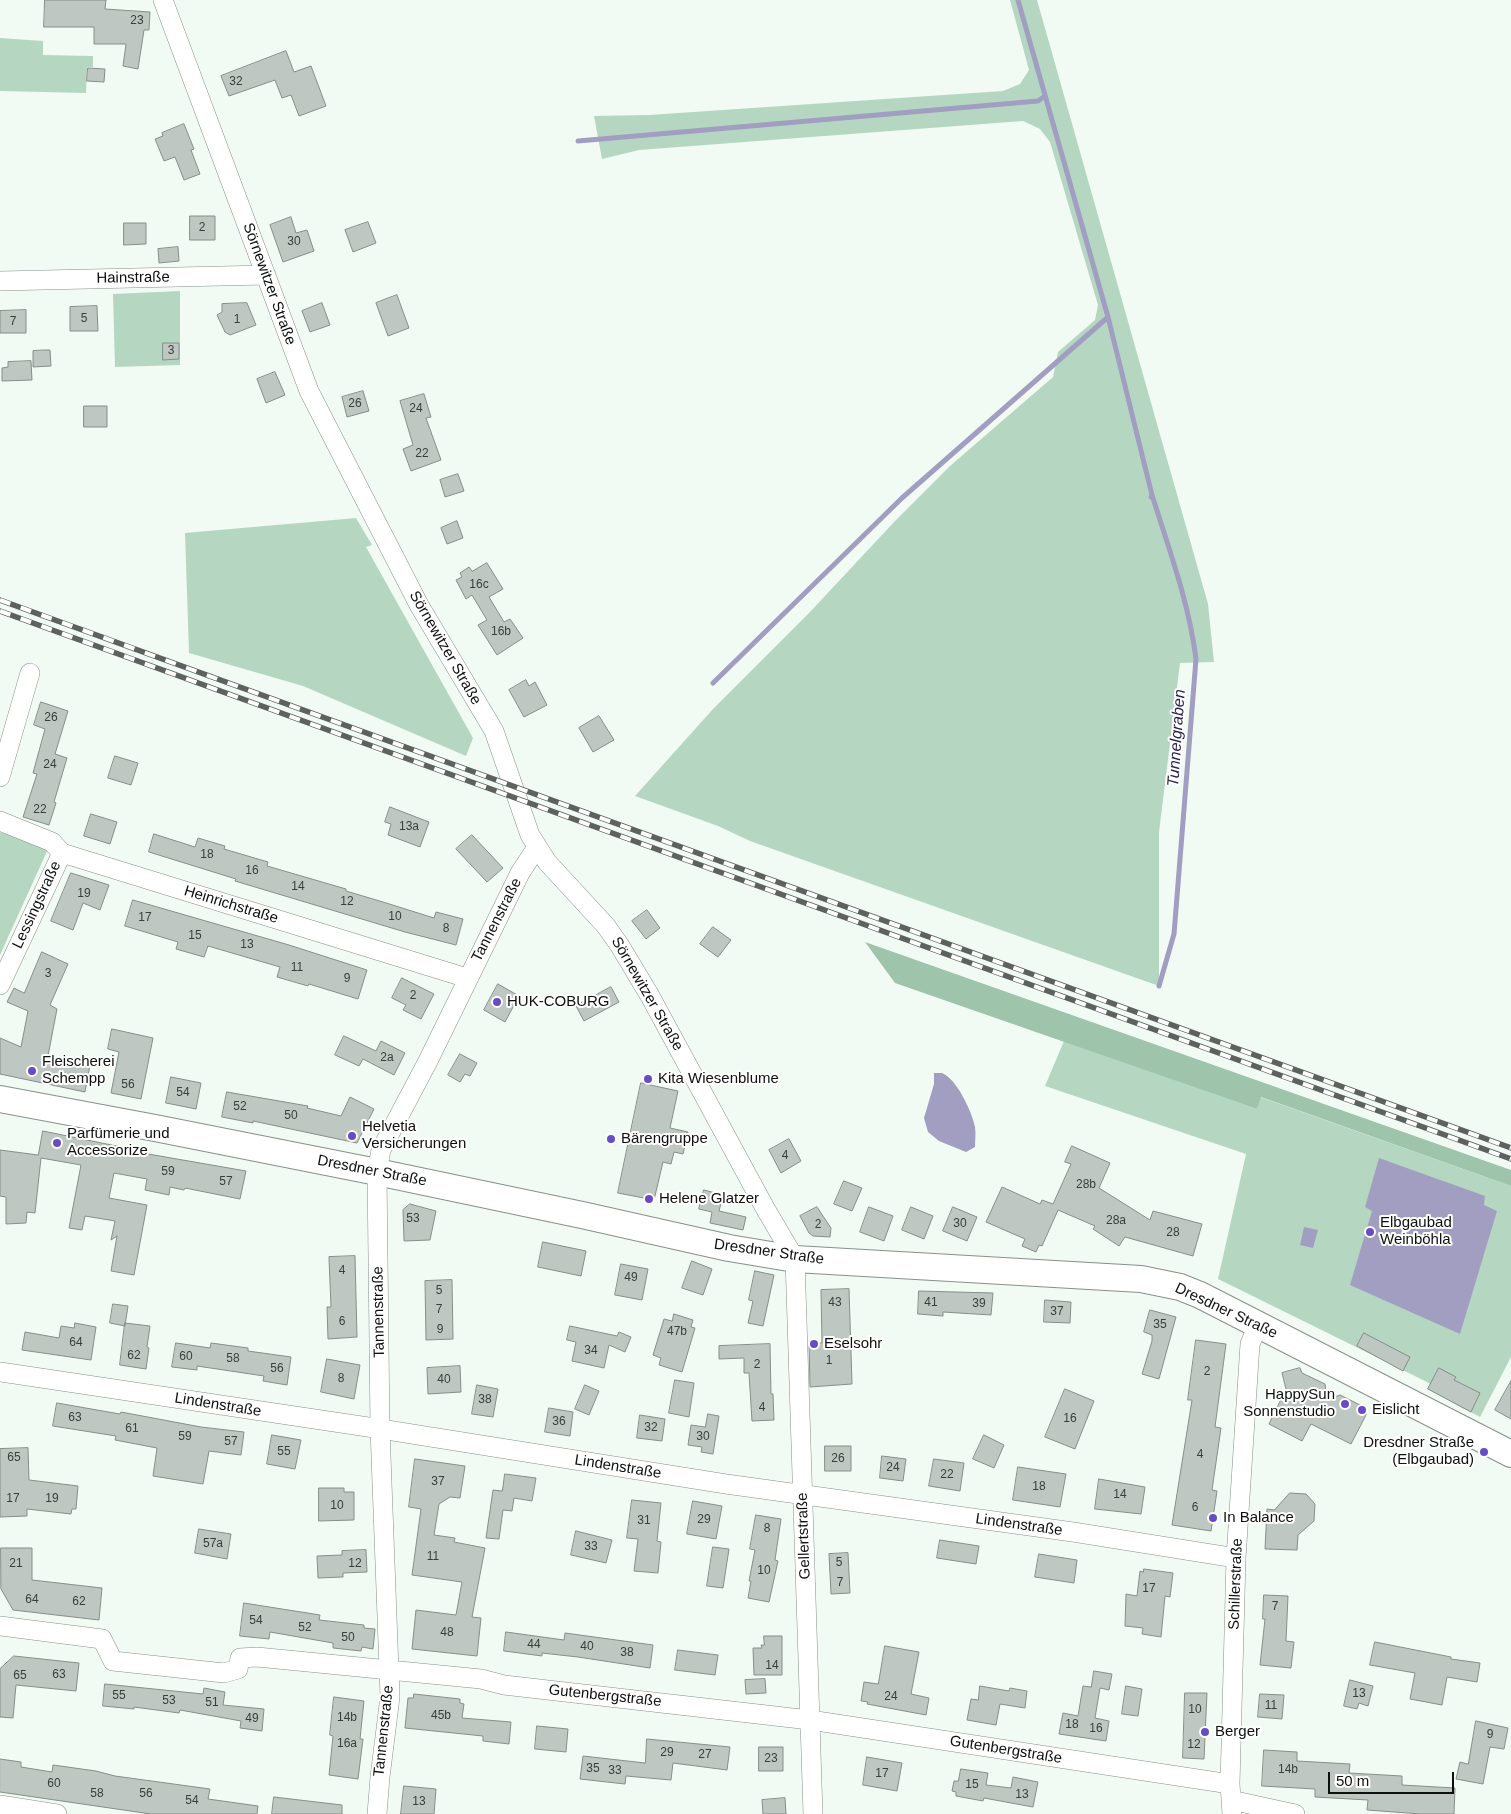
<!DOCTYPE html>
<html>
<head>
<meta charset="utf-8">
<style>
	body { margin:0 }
	#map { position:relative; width:1511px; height:1814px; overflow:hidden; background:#f1fbf4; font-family:Helvetica,sans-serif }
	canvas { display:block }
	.scale { position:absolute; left:1328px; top:1772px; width:126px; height:22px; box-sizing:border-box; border:2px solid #0d100e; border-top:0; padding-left:6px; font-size:15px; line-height:18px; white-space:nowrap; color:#0d100e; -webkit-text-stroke:4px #fff; paint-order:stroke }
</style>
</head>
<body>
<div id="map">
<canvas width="1511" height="1814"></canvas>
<div class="scale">50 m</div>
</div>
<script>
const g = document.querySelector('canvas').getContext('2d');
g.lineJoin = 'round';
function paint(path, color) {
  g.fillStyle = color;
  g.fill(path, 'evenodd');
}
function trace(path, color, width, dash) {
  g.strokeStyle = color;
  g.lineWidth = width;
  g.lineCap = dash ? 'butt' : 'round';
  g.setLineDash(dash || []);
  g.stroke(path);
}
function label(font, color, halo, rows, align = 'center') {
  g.font = font + ' Helvetica,sans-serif';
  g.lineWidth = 4;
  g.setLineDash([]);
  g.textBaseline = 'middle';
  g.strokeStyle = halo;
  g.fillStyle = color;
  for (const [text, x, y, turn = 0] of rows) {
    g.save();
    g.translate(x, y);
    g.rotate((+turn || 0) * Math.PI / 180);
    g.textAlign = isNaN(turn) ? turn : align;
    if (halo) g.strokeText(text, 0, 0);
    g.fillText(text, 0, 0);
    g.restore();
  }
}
paint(new Path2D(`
	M1010,0H1037L1208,604L1214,662L1180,663L1159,832V986L750,841L718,826L635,796L713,709L809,613L895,521L950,466L1053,377L1058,352L1095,320L1098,305L1050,142L1040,129L1023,121L639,150L602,159L594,116L649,115L1003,91L1020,84L1029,70Z
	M0,38L43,41V55L93,56V67H87L86,93L0,91Z
	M180,291V365L115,367L113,294Z
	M356,518L372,545L366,547L473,738L466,756L303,686L189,653L185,533Z
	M0,832L49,847L0,955Z
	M1064,1041L1257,1109L1260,1097L1511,1186V1357L1480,1417L1427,1389L1430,1384L1427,1382L1218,1279L1246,1154L1045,1086Z`), '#b5d7c1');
paint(new Path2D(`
	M865,942L1511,1170V1186L1261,1097L1257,1109L895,983Z`), '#9fc4ac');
paint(new Path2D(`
	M934,1073C936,1073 941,1073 942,1073C957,1079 972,1112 975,1127C976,1134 975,1141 975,1147L966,1152L939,1141L928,1132L924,1118L934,1084Z
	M1379,1158L1485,1196L1484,1205L1497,1211L1460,1334L1350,1285L1372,1211L1365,1207Z
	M1304,1227L1318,1230L1313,1248L1300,1245Z`), '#a19ec2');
trace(new Path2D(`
	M1018,0L1108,317L1152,495
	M578,141L1038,101L1045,96
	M1151,497L1152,495C1169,549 1189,603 1196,659L1174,934L1159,986
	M713,683L902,498L1108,317`), '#a19ec2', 5);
const building = new Path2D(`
	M45,0H106L105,9L150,12L149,30H144L138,69L123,66L126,44H94V27H44Z
	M286,51L294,72L311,66L326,106L299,116L291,95L282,98L275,80L229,96L221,76Z
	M88,68L105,69L104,82L87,81Z
	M184,124L194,149L191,150L200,174L184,180L175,157L164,161L155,139L163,136L162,133Z
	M190,216H215V240H190Z
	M291,217L296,233L307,230L314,251L283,262L270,225Z
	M368,222L376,243L353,252L345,230Z
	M124,223H146V244L124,245Z
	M178,247L179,261L159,263L158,249Z
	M397,295L409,328L388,336L376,303Z
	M247,303L256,325L230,335L225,332L217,315L222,312V304Z
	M322,303L330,325L310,332L302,311Z
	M97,306L98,331H70V307Z
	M26,310V333H0V311Z
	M163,343H179V359L163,360Z
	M43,350H50L51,366L33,367V351Z
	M31,361L32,380L2,381V368L8,367V362Z
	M275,372L285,395L266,403L257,379Z
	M363,391L369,411L347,417L342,397Z
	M424,394L431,417L426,418L441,460L411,471L403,449L413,445L400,401Z
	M84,406H107V427H84Z
	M458,474L464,491L445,497L440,480Z
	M457,521L463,538L447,544L441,528Z
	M487,563L503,589L489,597L504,622L510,619L523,638L497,655L478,625L487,620L472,595L466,599L456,580L462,577L460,573L469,567L472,571Z
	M526,680L529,686L535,682L547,705L524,717L509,690Z
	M41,702L68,711L55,754L67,758L54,802L56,803L49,825L23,817L37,774L33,773L45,729L34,725Z
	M599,716L614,740L593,752L579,728Z
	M115,756L138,763L131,785L108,778Z
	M390,807L429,822L420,847L388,835L391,824L385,822Z
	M91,814L117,822L110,844L84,836Z
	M154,834L195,847L198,838L225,846L224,849L268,862L267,866L346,889V891L383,902L434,918L436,912L463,919L456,945L405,932L235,881L236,879L149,852Z
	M472,835L503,868L487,882L456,849Z
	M71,873L109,885L100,910L83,903L73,930L51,921Z
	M133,900L289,945L367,970L358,999L309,984L308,986L277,977L280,967L208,946L204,957L176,949L178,942L125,926Z
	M647,910L660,928L646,939L632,921Z
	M713,927L731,940L718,957L700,944Z
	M42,952L68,964L50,1005L57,1009L48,1056L90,1065L85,1092L0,1074V1038L21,1047L28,1011L7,1002L14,988L24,993Z
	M402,978L434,994L421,1019L403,1010L406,1005L392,998Z
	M498,984L519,996L505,1022L484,1010Z
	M611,987L619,1002L584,1021L576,1006Z
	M112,1029L153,1038L141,1099L111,1093L119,1052L108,1049Z
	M344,1036L376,1051L381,1041L405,1053L394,1075L363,1059L359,1066L335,1055Z
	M460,1054L477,1063L470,1076L465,1074L460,1082L448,1075Z
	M171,1077L201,1083L196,1109L166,1103Z
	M641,1083L678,1091L670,1128L688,1132L683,1154L674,1152L671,1164L663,1162L654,1200L618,1193Z
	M227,1092L308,1106L307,1108L341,1116L350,1097L374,1109L357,1143L253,1121V1123L222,1117Z
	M43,1131L131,1149V1151L246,1171L240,1199L185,1188L184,1190L170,1187L169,1195L145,1190L147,1179L114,1173L109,1198L147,1205L134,1275L111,1271L117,1236L111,1240L115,1221L85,1216L82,1230L69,1228L81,1165L41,1158L35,1213L27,1212L26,1223L6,1224V1197L0,1196V1150L38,1155Z
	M789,1139L801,1161L781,1173L769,1150Z
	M1072,1146L1110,1163L1099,1188L1150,1220L1153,1211L1202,1224L1193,1256L1125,1237L1119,1246L1093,1229L1095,1226L1058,1210L1042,1246L1039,1245L1036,1252L1022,1246L1025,1239L986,1222L1002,1187L1040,1204L1042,1200L1053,1204L1071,1164L1065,1162Z
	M844,1181L862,1188L852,1211L834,1204Z
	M704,1190L723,1195L719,1211L746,1217L743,1230L710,1223L712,1212L699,1209Z
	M410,1204L436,1211L430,1240L404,1241L403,1210Z
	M817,1207L831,1228L830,1237L813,1236L809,1233L800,1216Z
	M869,1207L893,1216L884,1241L860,1232Z
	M911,1207L933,1216L924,1239L902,1230Z
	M953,1207L977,1217L967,1241L943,1231Z
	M543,1242L586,1251L581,1276L538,1267Z
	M355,1256L357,1337L328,1339L327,1307H331L329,1257Z
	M692,1261L712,1269L703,1295L682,1288Z
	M621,1264L648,1269L642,1300L615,1295Z
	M755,1271L774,1275L763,1326L748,1323L753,1301L749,1300Z
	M452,1280L453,1339L426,1340L425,1281Z
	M849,1289L852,1384L810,1387L809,1343H822L821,1290Z
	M919,1291L993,1293L991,1315L943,1312V1316L918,1314Z
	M1045,1300L1071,1302L1070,1323L1044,1322Z
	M113,1304L128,1306L125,1326L110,1323Z
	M1150,1310L1176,1317L1159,1379L1142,1374L1152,1341V1335L1144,1332Z
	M674,1314L693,1320L691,1327L695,1328L682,1372L659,1365L661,1358L653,1355L664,1319L672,1321Z
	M75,1323L96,1327L91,1360L22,1350L25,1332L59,1338L61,1326L74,1328Z
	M125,1323L150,1326L147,1347L149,1348L146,1369L120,1365Z
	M570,1326L617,1336L619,1332L631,1337L625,1352L609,1345L604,1368L572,1361L576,1342L567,1340Z
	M1364,1333L1410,1357L1403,1371L1357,1346Z
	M1196,1340L1226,1344L1215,1427L1221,1428L1212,1490L1217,1491L1211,1531L1172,1525L1192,1400H1188Z
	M176,1343L210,1348L211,1343L248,1348V1351L291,1357L287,1385L263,1381L264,1376L197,1366V1370L172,1367Z
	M770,1344L771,1394H773L774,1420L752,1421L749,1373H744V1358L719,1359V1346Z
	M327,1359L360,1365L354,1399L321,1392Z
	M460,1366L461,1392L428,1394L427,1368Z
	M1300,1368L1302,1373L1325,1384L1327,1400L1340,1395L1366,1408V1415L1351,1444L1311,1424L1302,1441L1269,1424L1286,1389L1282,1373Z
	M1439,1368L1456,1377L1454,1380L1480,1393L1471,1412L1428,1389Z
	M675,1380L694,1383L689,1417L669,1413Z
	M1511,1381V1419L1495,1410Z
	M477,1385L498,1389L493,1417L472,1414Z
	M585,1385L599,1391L589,1415L575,1409Z
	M1065,1389L1094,1401L1075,1449L1045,1437Z
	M57,1403L120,1414L121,1412L201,1427L244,1432L241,1455L209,1451L203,1484L153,1476L157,1448L115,1440L116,1436L53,1426Z
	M549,1408L573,1412L570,1436L545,1432Z
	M708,1414L719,1416L713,1454L701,1452L702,1447L688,1445L691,1425L705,1427Z
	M640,1415L665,1419L662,1441L637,1438Z
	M272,1435L301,1440L295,1469L267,1464Z
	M984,1435L1004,1445L994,1468L973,1459Z
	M825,1446H851V1471H825Z
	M28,1448L29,1480L78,1486L76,1509H72L71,1514L27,1509V1516L0,1517V1449Z
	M882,1456L906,1459L903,1481L880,1478Z
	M415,1459L465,1466L460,1498L450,1497L439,1504L434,1535L455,1538L454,1542L485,1548L472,1617L481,1618L477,1656L412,1649L416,1610L456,1615L462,1582L412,1575L421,1509L409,1507Z
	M934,1459L964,1463L960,1491L929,1486Z
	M1018,1467L1066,1474L1060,1507L1013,1500Z
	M505,1474L536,1478L532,1501L514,1498L512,1511L503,1510L499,1539L486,1538L493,1490L502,1491Z
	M1099,1479L1145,1487L1141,1514L1095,1509Z
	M319,1488H344V1492H354V1520L319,1521Z
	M1290,1493L1306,1494L1315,1504L1314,1521L1298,1535L1297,1550L1265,1549L1267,1509L1274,1510Z
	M632,1500L661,1503L657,1541L661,1542L658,1573L634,1571L638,1539L627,1538Z
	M693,1501L722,1506L716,1539L687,1534Z
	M756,1515L781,1519L775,1560L778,1561L769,1602L748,1598L751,1581H749L755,1550L750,1549Z
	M199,1529L231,1534L227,1559L195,1553Z
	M576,1531L612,1540L606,1563L571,1555Z
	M940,1540L979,1546L976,1564L937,1558Z
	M713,1547L729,1549L723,1588L707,1586Z
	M1,1548H32V1580L102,1588L99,1620L13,1610L1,1589Z
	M366,1550L367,1572L343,1573V1577L318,1578L317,1556L342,1555V1551Z
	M848,1553L850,1593L831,1594L829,1554Z
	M1039,1554L1077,1560L1074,1583L1035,1577Z
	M1144,1569L1173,1573L1170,1597L1165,1596L1161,1637L1142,1634L1143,1628L1125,1626L1126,1594L1137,1596L1140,1571L1143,1572Z
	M1264,1595L1288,1596L1286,1641L1294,1642L1291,1668L1260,1665L1265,1619H1263Z
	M244,1603L320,1615L319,1620L364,1625V1628L375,1629L373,1649L362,1647L361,1651L333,1648V1643L270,1632L269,1639L240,1636Z
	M506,1632L564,1640L565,1633L653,1645L650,1668L578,1657L542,1653V1656L504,1651Z
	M764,1636H782V1675H754L753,1648H762L761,1645H764Z
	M1375,1642L1451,1657V1659L1480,1663L1477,1682L1447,1677L1442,1705L1410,1699L1415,1673L1370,1665Z
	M885,1646L919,1652L911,1694L929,1698L926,1715L867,1704L868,1702L861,1701L864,1682L878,1684Z
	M678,1650L718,1655L715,1675L675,1670Z
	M14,1656L79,1663L76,1691L16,1685L13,1718L0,1717V1669Z
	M1094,1671L1112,1674L1109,1690L1100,1688L1095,1718L1109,1721L1106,1741L1059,1734L1063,1713L1078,1716L1083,1686L1091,1687Z
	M765,1679L766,1693L746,1694L745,1680Z
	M1350,1680L1373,1686L1368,1706L1359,1703L1357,1709L1344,1706Z
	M105,1684L203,1694L204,1688L225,1692L223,1705L264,1709L262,1731L240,1728L241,1721L180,1710L179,1713L134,1707V1709L103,1706Z
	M980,1686L1009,1691L1010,1688L1027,1691L1025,1708L1000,1704L996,1725L967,1720L971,1699L978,1700Z
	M1126,1686L1142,1689L1138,1716L1122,1714Z
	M1185,1693H1207L1204,1759L1183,1758Z
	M414,1694L460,1699V1703L464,1704L462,1718L511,1722L509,1744L483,1741V1736L405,1728L408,1698H413Z
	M1260,1694L1284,1695L1282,1719L1258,1717Z
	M334,1697L364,1701L360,1739H363L358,1779L329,1775L333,1736L330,1735Z
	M1476,1721L1508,1728L1504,1749L1490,1747L1483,1784L1456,1779L1460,1762L1468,1764Z
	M537,1726L568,1729L566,1752L535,1749Z
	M647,1739L730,1747L727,1770L673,1763L671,1780L626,1776L625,1784L580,1779L583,1756L645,1763Z
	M759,1747H783V1771H759Z
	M1264,1750L1297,1752V1761L1350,1764L1349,1773L1402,1776V1785L1455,1788L1454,1814H1421L1367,1810L1368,1800L1315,1797V1789L1262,1786Z
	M867,1757L902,1763L897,1791L863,1785Z
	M0,1759L21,1762V1767L52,1772L53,1765L96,1771L115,1776L210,1789L208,1799L258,1806L257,1814H151L0,1792Z
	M961,1769L988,1773L986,1785L1011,1788L1013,1777L1038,1782L1033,1807L984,1798L983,1801L956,1796V1792L952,1791L954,1781H958Z
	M404,1786L436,1789L434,1814H401Z
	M274,1797L342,1805V1814H272Z
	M785,1798L786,1814H763L762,1800Z`);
paint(building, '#bec7c1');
trace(building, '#868e89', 1);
const minor = new Path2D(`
	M163,0L309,391L419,605L494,731L530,835L547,862L606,926L620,946L650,996L765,1208L795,1259L813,1814
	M0,281L266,275
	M0,777L30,673
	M0,821L52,842L62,853L467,978
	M0,985L62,853
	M0,1372L368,1427L726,1484L1073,1532L1236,1558
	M0,1626L102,1639L113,1661L224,1673L238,1669L240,1658L257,1657L481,1679L504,1685L810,1720L1230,1784
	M1231,1800L1295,1814
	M0,1805L57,1814
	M377,1814L380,1777L390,1697L380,1429L377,1172L381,1150L428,1061L520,873L537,847
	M1232,1814L1230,1784L1236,1558L1250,1344L1258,1325`);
const secondary = new Path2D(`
	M0,1099L155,1128L377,1172L582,1215L729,1248L795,1259L1141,1279L1180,1287L1200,1295L1511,1454`);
trace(minor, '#87908a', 20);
trace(secondary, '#87908a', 28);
trace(minor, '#fff', 19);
trace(secondary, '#fff', 26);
const rail = new Path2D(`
	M0,600L1511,1148
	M0,611L1511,1159`);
trace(rail, '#5d625e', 5.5);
trace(rail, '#fff', 4, [11]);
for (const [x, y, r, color] of [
	[497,1002,5,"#664cc5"],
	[32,1071,5,"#664cc5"],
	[648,1079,5,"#664cc5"],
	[352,1136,5,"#664cc5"],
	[611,1139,5,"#664cc5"],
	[57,1143,5,"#664cc5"],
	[649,1199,5,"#664cc5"],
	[1370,1232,5,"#664cc5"],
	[814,1344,5,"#664cc5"],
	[1345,1404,5,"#664cc5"],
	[1362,1410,5,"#664cc5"],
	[1484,1452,5,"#664cc5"],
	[1213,1518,5,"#664cc5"],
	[1205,1732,5,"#664cc5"]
]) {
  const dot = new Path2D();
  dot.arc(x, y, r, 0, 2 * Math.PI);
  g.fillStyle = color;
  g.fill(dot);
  trace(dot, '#fff', 2);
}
label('12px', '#393e3b', null, [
	["23",137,21],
	["32",236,82],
	["2",202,228],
	["30",294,242],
	["5",84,319],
	["1",237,320],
	["7",13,322],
	["3",171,351],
	["26",355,404],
	["24",416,409],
	["22",422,454],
	["16c",479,585],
	["16b",501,632],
	["26",51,718],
	["24",50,765],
	["22",40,810],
	["13a",409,827],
	["18",207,855],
	["16",252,871],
	["14",298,887],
	["19",84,894],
	["12",347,902],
	["10",395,917],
	["17",145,918],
	["8",446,929],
	["15",195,936],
	["13",247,945],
	["11",297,968],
	["3",48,974],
	["9",347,979],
	["2",413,996],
	["2a",387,1058],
	["56",128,1085],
	["54",183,1093],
	["52",240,1107],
	["50",291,1116],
	["4",785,1156],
	["59",168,1172],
	["57",226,1182],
	["28b",1086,1185],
	["53",413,1219],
	["28a",1116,1221],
	["30",960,1224],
	["2",818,1225],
	["28",1173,1233],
	["4",342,1271],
	["49",631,1278],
	["5",439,1291],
	["43",835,1303],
	["41",931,1303],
	["39",979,1304],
	["7",439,1310],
	["37",1057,1312],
	["6",342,1322],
	["35",1160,1325],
	["9",440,1330],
	["47b",677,1332],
	["64",76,1343],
	["34",591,1351],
	["62",134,1356],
	["60",186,1357],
	["58",233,1359],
	["1",829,1361],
	["2",757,1365],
	["56",277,1369],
	["2",1207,1372],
	["8",341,1379],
	["40",444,1380],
	["38",485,1400],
	["4",762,1408],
	["63",75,1418],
	["16",1070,1419],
	["36",559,1422],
	["32",651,1428],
	["61",132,1429],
	["59",185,1437],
	["30",703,1437],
	["57",231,1442],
	["55",284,1452],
	["4",1200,1455],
	["65",14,1458],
	["26",838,1459],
	["24",893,1468],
	["22",947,1475],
	["37",438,1482],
	["18",1039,1487],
	["14",1120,1495],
	["17",13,1499],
	["19",52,1499],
	["10",337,1506],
	["6",1195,1508],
	["29",704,1520],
	["31",644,1521],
	["8",767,1529],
	["57a",213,1544],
	["33",591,1547],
	["11",433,1557],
	["5",839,1563],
	["21",16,1564],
	["12",355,1564],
	["10",764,1571],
	["7",840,1583],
	["17",1149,1589],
	["64",32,1600],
	["62",79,1602],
	["7",1275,1607],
	["54",256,1621],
	["52",305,1628],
	["48",447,1633],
	["50",348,1638],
	["44",534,1645],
	["40",587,1647],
	["38",627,1653],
	["14",772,1666],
	["63",59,1675],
	["65",20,1676],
	["13",1359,1694],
	["55",119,1696],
	["24",891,1697],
	["53",169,1701],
	["51",212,1703],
	["11",1271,1706],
	["10",1195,1710],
	["45b",441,1716],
	["14b",347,1718],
	["49",252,1719],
	["18",1072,1725],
	["16",1096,1729],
	["9",1490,1735],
	["16a",347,1744],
	["12",1194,1745],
	["29",667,1753],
	["27",705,1755],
	["23",771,1759],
	["35",593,1769],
	["14b",1288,1770],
	["33",615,1771],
	["17",882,1774],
	["60",54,1784],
	["15",972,1785],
	["58",97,1794],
	["56",146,1794],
	["13",1022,1795],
	["54",192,1801],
	["13",419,1802]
]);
label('15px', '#0d100e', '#fff', [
	["Hainstraße",133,278,-1],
	["Sörnewitzer Straße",269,284,70],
	["Sörnewitzer Straße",445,648,60],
	["Lessingstraße",37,905,-65],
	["Heinrichstraße",231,905,17],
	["Tannenstraße",497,920,-63],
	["Sörnewitzer Straße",647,994,60],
	["Dresdner Straße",372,1171,11],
	["Dresdner Straße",769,1252,8],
	["Dresdner Straße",1226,1311,25],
	["Tannenstraße",379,1312,-91],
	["Lindenstraße",218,1405,9],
	["Lindenstraße",618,1467,9],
	["Lindenstraße",1019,1525,8],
	["Gellertstraße",804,1536,-92],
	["Schillerstraße",1236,1584,-88],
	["Gutenbergstraße",605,1696,6],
	["Tannenstraße",384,1731,-84],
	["Gutenbergstraße",1006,1750,9]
]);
label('15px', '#0d100e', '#fff', [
	["HUK-COBURG",507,1002],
	["Fleischerei",42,1062],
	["Schempp",42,1079],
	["Kita Wiesenblume",658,1079],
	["Helvetia",362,1127],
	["Versicherungen",362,1144],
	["Parfümerie und",67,1134],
	["Accessorize",67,1151],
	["Bärengruppe",621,1139],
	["Helene Glatzer",659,1199],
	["Elbgaubad",1380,1223],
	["Weinböhla",1380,1240],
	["Eselsohr",824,1344],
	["HappySun",1335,1395,"right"],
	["Sonnenstudio",1335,1412,"right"],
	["Eislicht",1372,1410],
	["Dresdner Straße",1474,1443,"right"],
	["(Elbgaubad)",1474,1460,"right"],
	["In Balance",1223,1518],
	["Berger",1215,1732]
], 'left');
label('italic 16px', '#2a2250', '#fff', [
	["Tunnelgraben",1177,738,-86]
]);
</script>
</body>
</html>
